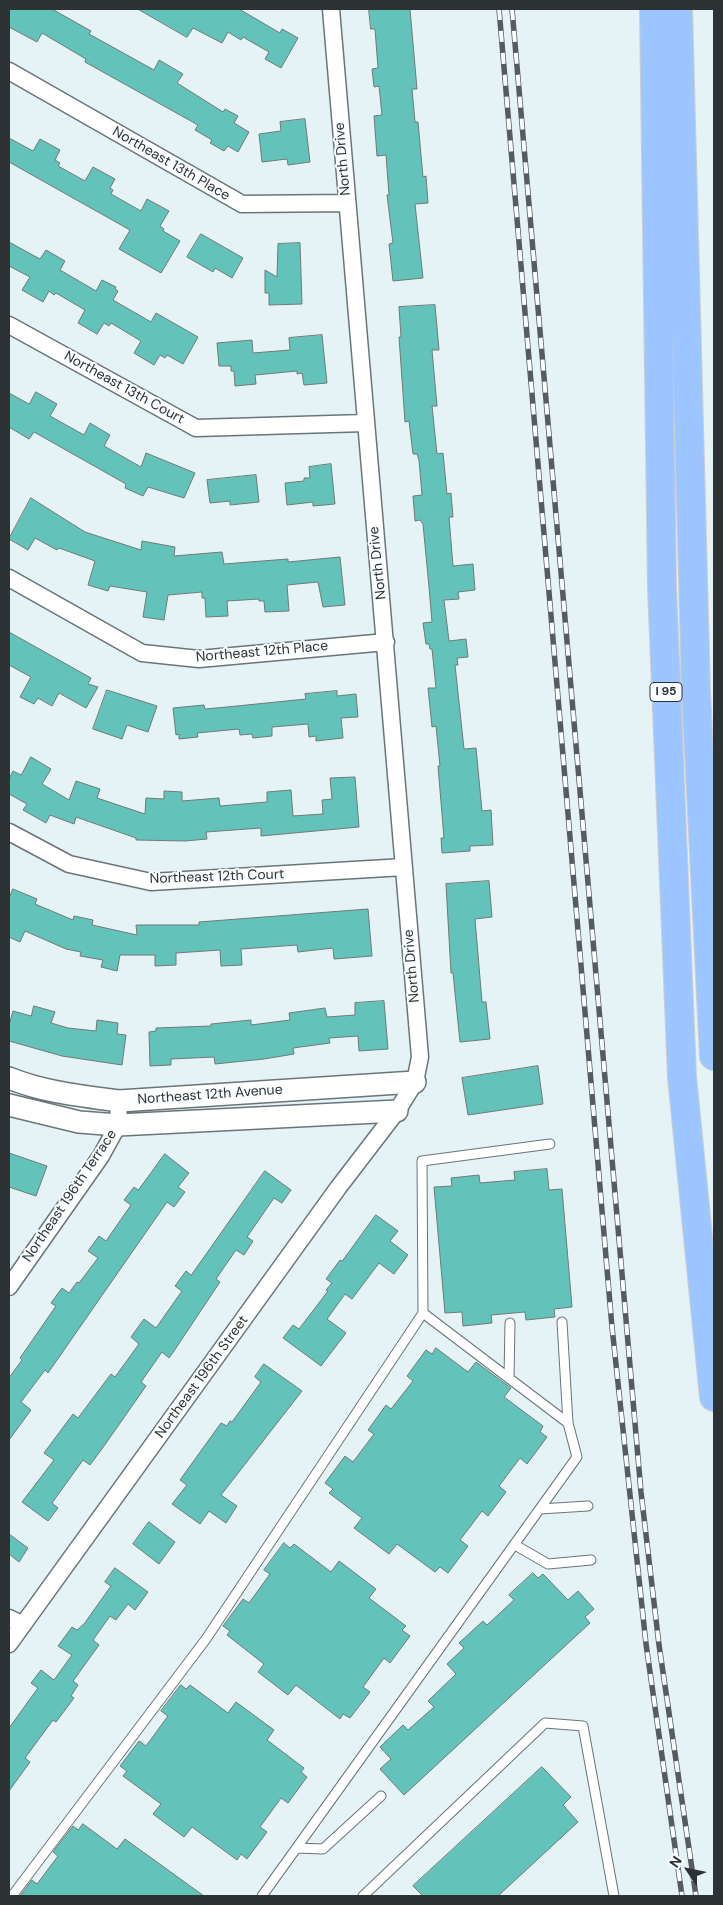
<!DOCTYPE html>
<html>
<head>
<meta charset="utf-8">
<style>
	body { margin:0 }
	#map { position:relative; width:723px; height:1905px; overflow:hidden; background:#e5f2f6; font-family:"DM Sans",sans-serif }
	canvas { display:block }
	.frame { position:absolute; inset:0; border:10px solid #2d3234; pointer-events:none }
	.north { position:absolute; left:663px; top:1845px; width:50px; height:50px; -webkit-text-stroke:4px #fafdfe; paint-order:stroke; rotate:304deg; font-size:14px; font-weight:700; line-height:20px; text-align:center; color:#2d3234 }
	.north::after { content:''; display:block; margin:auto; width:18px; height:22px; background:#2d3234; clip-path:polygon(50% 0,100% 100%,50% 72%,0 100%) }
</style>
</head>
<body>
<div id="map">
<canvas width="723" height="1905"></canvas>
<div class="frame"></div>
<div class="north">N</div>
</div>
<script>
const g = document.querySelector('canvas').getContext('2d');
g.lineJoin = 'round';
function paint(path, color) {
  g.fillStyle = color;
  g.fill(path, 'evenodd');
}
function trace(path, color, width, dash) {
  g.strokeStyle = color;
  g.lineWidth = width;
  g.lineCap = dash ? 'butt' : 'round';
  g.setLineDash(dash || []);
  g.stroke(path);
}
function label(font, color, halo, rows, align = 'center') {
  g.font = font + ' "DM Sans",sans-serif';
  g.lineWidth = 4;
  g.setLineDash([]);
  g.textBaseline = 'middle';
  g.strokeStyle = halo;
  g.fillStyle = color;
  for (const [text, x, y, turn = 0] of rows) {
    g.save();
    g.translate(x, y);
    g.rotate((+turn || 0) * Math.PI / 180);
    g.textAlign = isNaN(turn) ? turn : align;
    if (halo) g.strokeText(text, 0, 0);
    g.fillText(text, 0, 0);
    g.restore();
  }
}
const building = new Path2D(`
	M9,9H52L91,31L89,34L154,70L159,60L183,74L177,83L223,112L225,109L238,116L234,123L249,132L238,152L228,146L224,151L210,143L212,140L195,130L198,125L85,62L86,59L42,33L37,42L9,27Z
	M138,9H239L280,33L282,29L298,38L281,68L265,59L269,52L243,37L241,40L228,32L222,43L193,28L187,37Z
	M369,9H410L417,89H412L415,122H418L423,177L426,176L428,203L415,204L423,278L393,281L389,244L393,243L387,195H389L386,155L377,156L374,116L382,115L379,86L374,87L372,69L378,68L375,29H371Z
	M305,119L310,162L288,165L287,159L262,162L259,134L281,131L280,122Z
	M9,138L33,151L40,139L60,150L55,160L60,163L58,166L85,181L93,167L115,179L110,188L113,190L111,194L141,211L147,199L169,211L160,226L164,229L163,231L180,241L161,273L119,249L130,230L9,162Z
	M201,234L243,258L232,278L215,268L213,272L187,257Z
	M9,242L40,259L46,250L65,261L60,270L96,291L102,280L116,287L115,289L118,291L113,300L151,322L156,313L198,337L183,364L167,355L165,358L160,355L154,365L134,353L141,341L111,323L109,326L104,323L97,334L78,323L85,310L56,293L54,295L49,291L43,302L22,290L30,277L9,266Z
	M300,243L302,304L269,305V293H265V270L277,277L278,244Z
	M435,305L439,350H432L437,406H432L437,454L443,453L447,494L451,493L453,517H449L453,566L473,564L475,590L458,592L459,599L444,600L449,641L466,639L468,657L457,658L458,665H455L464,749L476,748L482,811L491,810L493,845L470,846V851L442,853L441,838H444L438,766H440L436,726L432,727L428,688H436L432,649H430L429,644H426L423,623L432,622L429,587L423,524L420,520L415,521L413,496L422,495L419,460L417,454H413L409,421L405,422L399,337H401L399,307Z
	M322,335L327,383L304,385L302,373L297,374V371L255,375L256,384L235,386L234,371H231V366H219L217,343L252,340L253,353L290,350L289,338Z
	M36,392L57,404L50,416L84,435L90,423L110,435L104,446L141,467L146,453L195,473L184,498L148,487L143,496L125,488L126,484L34,432L29,439L9,427V393L29,404Z
	M331,464L335,504L313,506V502L287,505L285,483L304,481V478H310L309,467Z
	M256,475L259,502L230,505V501L210,503L207,480Z
	M31,498L85,532L141,550L142,541L175,547L174,556L222,552L224,564L288,559V562L340,557L345,605L323,607L318,582L287,585L289,611L265,612L264,601H259V599L227,601L228,616L206,617L205,598H202V592L168,595L164,620L143,617L147,592L110,586L108,591L88,585L95,561L59,548L57,550L35,538L28,550L9,539Z
	M9,632L91,678L88,684L98,687L86,708L59,693L52,706L38,698L34,704L20,697L31,677L9,665Z
	M107,690L157,706L148,732L127,725L122,739L93,729Z
	M337,691V696L356,694L358,717L341,718L343,738L316,741V736L309,737L308,724L272,727V736L253,738L252,734L240,735L239,729L197,733L198,737L179,739V734L176,735L173,708L204,705L205,709L237,706L306,699L305,694Z
	M31,757L51,769L42,784L69,800L76,781L100,789L97,798L145,814L146,798L164,799V791L182,792V801L219,798L220,806L267,802V792L291,790L293,816L323,814L322,800L332,799L330,778L355,777L359,827L261,836V828L206,832L207,839L185,841L136,840V838L76,817L74,824L50,815L46,823L23,810L27,804L9,794V779L13,771L21,775Z
	M489,881L492,917L475,919L482,1002H486L490,1039L460,1042L453,973H451L446,884Z
	M13,889L37,899L35,904L73,920L74,916L93,920L92,925L137,935L136,925H199V922L368,909L372,956L334,959L333,948L298,952L297,945L241,949L242,965L221,966L220,950L176,953V965L155,966V955H120L117,971L101,967L103,960L80,956L81,952L66,949L25,931L20,942L9,937V899Z
	M384,1001L388,1049L359,1051L358,1036L329,1038L330,1043L293,1048L294,1054L264,1059L215,1064L214,1057L171,1059V1065L150,1066L149,1032L156,1031V1028L211,1026V1024L251,1020V1025L290,1020L289,1013L325,1008L327,1017L355,1015V1003Z
	M34,1006L55,1012L51,1023L68,1028L96,1031L97,1020L118,1023L117,1034L126,1035L122,1065L62,1056L9,1041V1025L13,1011L31,1016Z
	M538,1066L543,1104L468,1115L462,1078Z
	M9,1153L47,1166L36,1196L9,1187Z
	M165,1154L189,1173L178,1187L185,1192L174,1207L167,1202L48,1373L45,1370L21,1402L31,1410L9,1440V1378L22,1360L20,1358L56,1306L51,1303L62,1288L69,1293L77,1282L79,1283L98,1258L88,1251L99,1236L106,1241L131,1205L124,1200L134,1187L138,1190Z
	M547,1169L549,1190L562,1189L572,1307L554,1309L555,1317L526,1320L525,1312L491,1315L492,1323L463,1326L462,1312L445,1313L434,1187L452,1186L451,1178L479,1175L480,1183L515,1180L514,1172Z
	M265,1171L291,1190L282,1203L274,1198L247,1237L253,1241L244,1255L236,1250L216,1279L220,1282L174,1351L169,1358L162,1352L141,1382L146,1386L104,1446L90,1465L83,1460L52,1503L58,1508L48,1521L22,1502L54,1460L44,1453L73,1414L78,1418L111,1374L115,1377L139,1344L131,1337L144,1319L156,1328L182,1291L175,1286L186,1271L191,1275Z
	M376,1215L398,1231L390,1241L408,1255L394,1274L379,1263L352,1299L345,1294L327,1319L346,1333L321,1366L283,1338L293,1325L299,1329L328,1291L326,1290L332,1283L326,1279L340,1260L342,1261Z
	M436,1348L468,1372L476,1362L511,1388L504,1397L543,1426L540,1432L547,1437L527,1464L520,1458L499,1486L506,1492L488,1516L482,1511L460,1540L468,1546L448,1573L440,1567L435,1572L397,1544L389,1554L354,1528L362,1518L329,1493L333,1489L325,1483L345,1456L353,1462L374,1434L368,1430L386,1405L391,1409L413,1381L407,1376L426,1350L432,1354Z
	M264,1364L302,1391L221,1495L237,1506L226,1523L209,1511L200,1524L172,1504L187,1485L180,1480L221,1423L227,1426L230,1421L232,1422L261,1382L255,1377Z
	M149,1522L175,1542L159,1564L133,1544Z
	M9,1534L28,1548L19,1562L9,1554Z
	M284,1543L290,1548L294,1544L331,1572L339,1561L376,1589L369,1598L406,1626L402,1630L410,1636L390,1663L384,1658L363,1687L370,1692L350,1718L343,1714L340,1719L296,1685L288,1695L258,1672L264,1664L227,1635L230,1631L223,1626L243,1599L249,1603L270,1574L264,1570Z
	M115,1568L148,1592L135,1610L128,1604L116,1620L110,1616L93,1640L99,1645L73,1681L78,1685L71,1696L74,1698L56,1722L53,1720L25,1758L30,1762L9,1791V1728L38,1688L31,1683L41,1670L54,1680L72,1655L58,1646L72,1627L77,1630L84,1624L111,1586L105,1582Z
	M533,1573L538,1578L543,1574L568,1600L578,1591L594,1609L585,1617L590,1623L404,1795L380,1769L391,1759L380,1747L403,1725L408,1730L434,1707L428,1701L456,1674L447,1664L464,1648L459,1643L483,1621L487,1625L514,1600L509,1595Z
	M181,1685L186,1689L190,1685L228,1713L236,1702L274,1730L267,1740L304,1768L301,1772L307,1777L288,1803L281,1798L260,1827L267,1832L247,1859L241,1854L237,1860L192,1827L184,1837L153,1814L161,1804L123,1776L127,1771L120,1766L139,1741L146,1746L168,1716L161,1711Z
	M542,1767L571,1797L563,1805L578,1822L498,1896H423L413,1886Z
	M83,1824L117,1849L125,1839L204,1896H20L32,1880L37,1884L58,1856L53,1852L73,1826L78,1830Z`);
paint(building, '#63c3ba');
trace(building, '#6d7a78', 1);
const service = new Path2D(`
	M423,1313L422,1161L550,1144
	M562,1322L568,1423
	M509,1378L510,1323
	M540,1509L588,1506
	M515,1545L548,1564L591,1560
	M297,1848L323,1849L381,1796
	M12,1896L206,1639L423,1313L568,1423L577,1457L262,1896
	M363,1896L545,1723L583,1726L614,1896`);
const minor = new Path2D(`
	M9,71L242,204L347,203
	M9,325L196,428L365,423
	M9,578L142,653L199,659L386,642
	M9,832L69,864L151,882L404,867
	M9,1287L101,1156L118,1125L119,1101
	M9,1618L23,1625
	M9,1644L338,1188L397,1111L415,1082L420,1057L331,9`);
const tertiary = new Path2D(`
	M9,1078C43,1092 82,1096 119,1101L415,1082
	M9,1105L79,1122L118,1125L397,1111`);
const motorway = new Path2D(`
	M654,9L662,588L682,1077L714,1397
	M678,9L696,692L714,1056`);
trace(service, '#6a7579', 11);
trace(minor, '#6a7579', 19);
trace(tertiary, '#6a7579', 24);
trace(motorway, '#cdcece', 30);
trace(service, '#fff', 9);
trace(minor, '#fff', 16);
trace(tertiary, '#fff', 21);
trace(motorway, '#9dc5ff', 28);
const rail = new Path2D(`
	M499,9L612,1327L646,1644L682,1896
	M512,9L641,1492L659,1645L696,1896`);
trace(rail, '#555c5f', 5.5);
trace(rail, '#fafdfe', 4, [11]);
for (const [x, y, w] of [
	[666,692,32]
]) {
  const box = new Path2D();
  box.roundRect(x - w / 2, y - 9.5, w, 19, 4);
  g.fillStyle = '#fafdfe';
  g.fill(box);
  trace(box, '#2d3234', 1);
}
label('bold 12px', '#2d3234', null, [
	["I 95",666,692]
]);
label('14px', '#2d3234', '#fafdfe', [
	["North Drive",343,159,-95],
	["Northeast 13th Place",171,164,30],
	["Northeast 13th Court",124,388,29],
	["North Drive",378,563,-96],
	["Northeast 12th Place",262,652,-5],
	["Northeast 12th Court",217,877,-2],
	["North Drive",412,966,-95],
	["Northeast 12th Avenue",210,1095,-4],
	["Northeast 196th Terrace",70,1196,-56],
	["Northeast 196th Street",202,1377,-54]
]);
</script>
</body>
</html>
